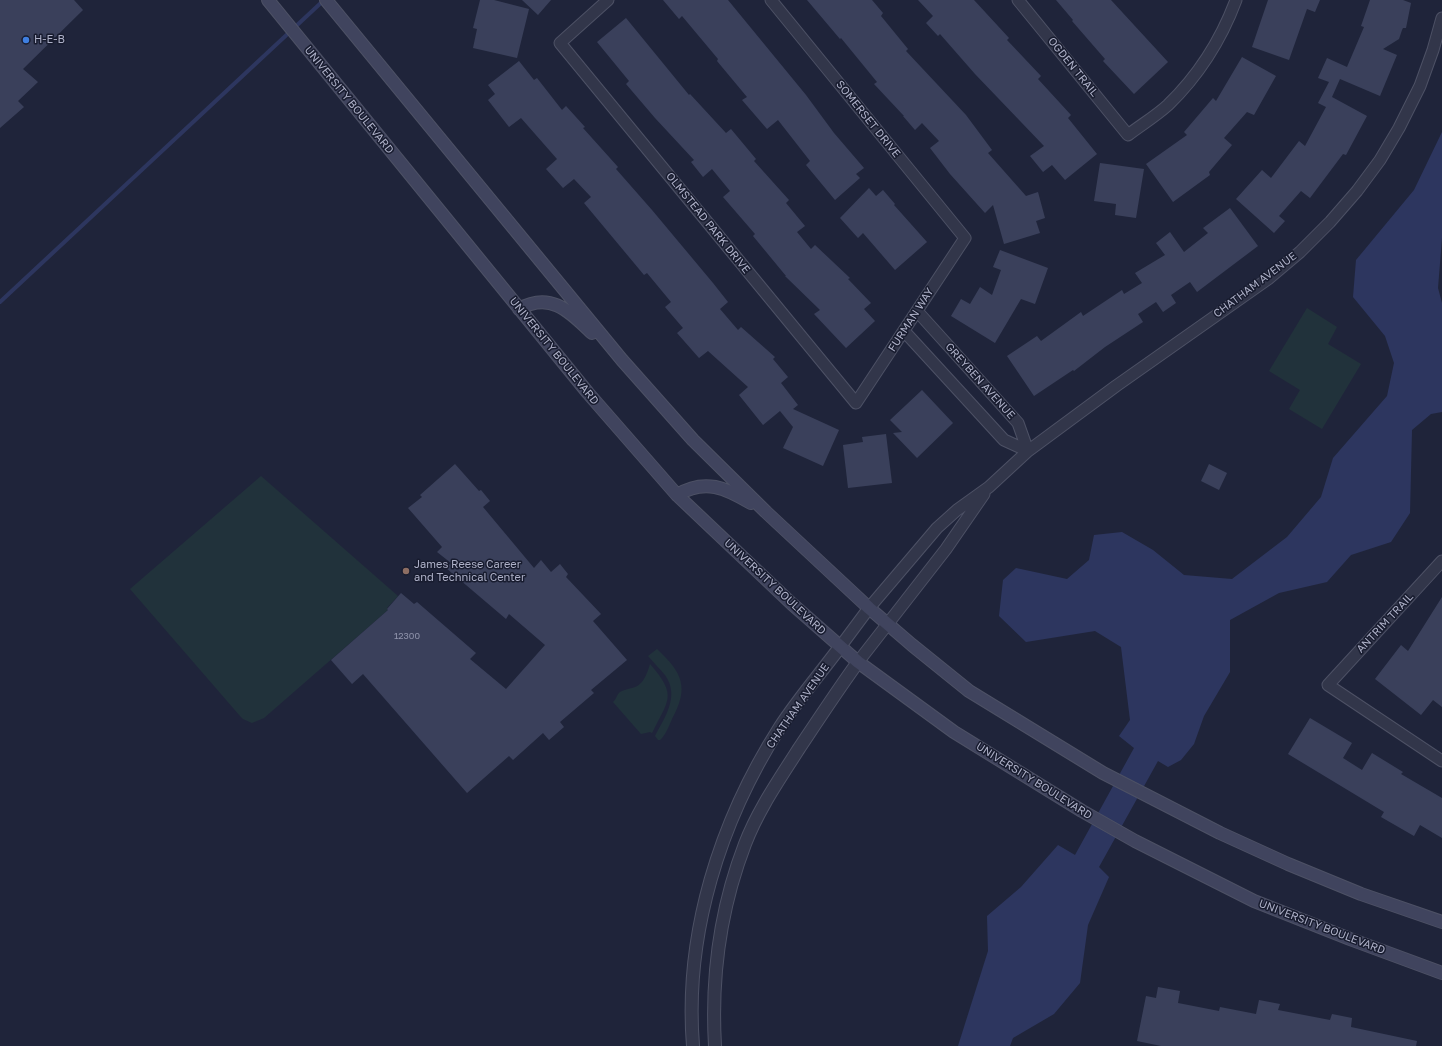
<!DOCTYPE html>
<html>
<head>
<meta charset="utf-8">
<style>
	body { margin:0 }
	canvas { display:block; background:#1f243a }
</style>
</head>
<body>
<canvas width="1442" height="1046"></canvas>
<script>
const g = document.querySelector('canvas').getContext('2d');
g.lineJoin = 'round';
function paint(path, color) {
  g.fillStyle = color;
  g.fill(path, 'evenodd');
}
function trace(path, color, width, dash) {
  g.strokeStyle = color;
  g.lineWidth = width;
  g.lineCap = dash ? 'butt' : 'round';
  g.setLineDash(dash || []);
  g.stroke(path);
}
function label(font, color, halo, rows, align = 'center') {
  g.font = font + ' "Golos Text",sans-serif';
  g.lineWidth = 3;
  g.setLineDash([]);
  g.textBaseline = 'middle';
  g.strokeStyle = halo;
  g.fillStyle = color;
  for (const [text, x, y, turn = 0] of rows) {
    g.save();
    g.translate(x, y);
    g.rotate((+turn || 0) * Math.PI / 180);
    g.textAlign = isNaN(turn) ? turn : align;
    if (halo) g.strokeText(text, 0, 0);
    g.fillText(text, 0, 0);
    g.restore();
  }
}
paint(new Path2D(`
	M1307,308L1337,327L1328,344L1361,364L1322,429L1289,409L1300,390L1269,371Z
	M261,476L398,596L387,608L388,610L264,718L252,723L243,719L240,716L130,589Z
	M657,649C683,673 689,688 672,719C669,726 665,736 660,740H658L655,736C665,717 680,696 665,675C660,669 654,663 648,656Z
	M650,664C678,696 668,700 652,733L650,732L641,734L613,702C617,699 616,695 620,692C623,690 628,689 632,688C643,686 647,674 650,664Z`), '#21323b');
paint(new Path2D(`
	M1442,132V238L1438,288L1442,303V412L1431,414L1412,430L1410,513L1391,542L1351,555L1327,582L1279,593L1230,620V672L1204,716L1194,744L1181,760L1168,767L1158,761L1099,867L1109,877L1088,925L1080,983L1054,1014L1013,1038L1010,1046H958L988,951L987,916L1021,887L1058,845L1075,855L1134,748L1119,736L1130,720L1121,647L1095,631L1026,642L999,616L1003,580L1016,568L1067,579L1089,560L1094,535L1122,532L1153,550L1184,575L1232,579L1287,537L1321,497L1333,458L1387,396L1394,363L1385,336L1353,297L1356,260L1414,190Z`), '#2d365f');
trace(new Path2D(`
	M0,302L324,0`), '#2d365f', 4);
paint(new Path2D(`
	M0,0H74L83,10L23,69L38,82L18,101L24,107L0,128Z
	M480,0H494L529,9L517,58L473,48L477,29L473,28Z
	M522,0H551L538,15Z
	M663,0H728L806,95L834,133L864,168L856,174L860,178L835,200L806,165L810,161L778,120L767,129L742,100L747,97L717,61L718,59L682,16L679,19Z
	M807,0H872L883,13L881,16L908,49L906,51L966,115L992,150L988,153L1026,196L1038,192L1045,218L1036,221L1040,233L1004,244L993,205L985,213L950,174L930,148L939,141L922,123L915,130L903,116H904L874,84L877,82L841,38L840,39Z
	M918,0H974L1009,38L1007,40L1041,76L1038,79L1071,115L1068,118L1097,154L1065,180L1052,165L1043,172L1030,156L1044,146L975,74L940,34L938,36L926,23L933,16Z
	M1056,0H1111L1168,62L1134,94L1103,61L1105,59L1072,21L1073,20Z
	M1268,0H1320L1315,12L1307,9L1289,60L1252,47Z
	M1370,0H1403L1411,3L1406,28H1403L1402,30L1399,39L1383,49L1397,55L1380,96L1340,79L1332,97L1367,116L1346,155L1343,154L1310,198L1301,191L1279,216L1285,221L1274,233L1236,199L1262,170L1271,178L1299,141L1305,146L1326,107L1318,103L1329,82L1318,78L1327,58L1347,67L1364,27L1361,26Z
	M626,18L689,95L690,94L726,133L731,129L756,159L754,161L789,200L786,203L805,226L797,232L811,249L815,245L850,278L848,279L871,303L864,309L875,321L846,348L814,314L820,310L785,276H786L753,236L755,234L723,197L730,191L712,169L703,177L691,162L694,160L655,118L626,84L629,81L597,42Z
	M1242,57L1276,76L1254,115L1247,112L1224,138L1232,145L1209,172L1210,175L1173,202L1146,164L1187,135L1184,132L1213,98L1216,101Z
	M519,61L534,80L537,78L562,110L566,106L585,127L583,128L618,167L616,169L652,210L713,283L728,302L720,309L738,330L741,327L775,357L773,359L788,377L781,383L798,405L793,409L839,430L823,466L783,448L793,427L780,411L763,425L739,395L748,387L708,351L699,358L677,333L683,328L665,307L671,302L647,273L644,275L584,203L591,197L574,179L563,188L546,169L557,159L521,118L509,127L488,100L495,94L488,85Z
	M1100,163L1144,169L1136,218L1115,215L1116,204L1094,201Z
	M869,188L876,196L883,190L895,204L894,205L927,242L895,270L863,233L858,238L840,218Z
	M1230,208L1258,246L1197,292L1190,282L1171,295L1176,303L1163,312L1156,302L1138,314L1143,322L1105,347L1074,371L1073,370L1034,396L1007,356L1037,336L1041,341L1081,312L1083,316L1122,290L1124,294L1142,283L1135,273L1165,255L1156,243L1170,232L1184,252L1208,233L1203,228Z
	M1000,250L1048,268L1035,304L1021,299L995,343L951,316L961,299L970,304L980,287L992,295L1001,270L993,267Z
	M922,390L953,423L917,458L893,433L902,432L890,420Z
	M886,434L892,483L848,488L843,445L863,442L862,437Z
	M455,464L479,491L481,490L490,501L483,507L534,568L541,560L551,572L560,564L568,574L566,577L601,614L593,621L627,660L591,690L594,693L560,722L564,727L549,740L543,733L513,760L509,756L467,793L363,674L352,684L331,660L388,610L387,609L401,593L414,604L417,602L476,653L470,659L506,689L545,645L509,614L506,619L446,568L451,563L437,552L442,547L408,508L422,497L420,495Z
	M1209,464L1227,473L1219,490L1201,481Z
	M1442,597V707L1433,700L1421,715L1375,679L1401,645L1408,651Z
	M1310,718L1352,743L1343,758L1362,770L1372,753L1403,772L1401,774L1442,798V838L1420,825L1414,836L1381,817L1384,812L1288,754Z
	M1158,987L1180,991L1178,1003L1219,1011L1220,1007L1256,1014L1259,1000L1280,1004L1278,1010L1330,1020L1332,1014L1352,1018L1351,1027L1417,1041L1416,1046H1161L1137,1041L1146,996L1156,998Z`), '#3a405b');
const minor = new Path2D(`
	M608,0L560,43L856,403L965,238L771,0
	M1018,0L1128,135C1141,125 1156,116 1168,105C1199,75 1221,40 1236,0
	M917,311L1018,423L1028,451
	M904,331L1004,440L1028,451
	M1442,561L1328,685L1442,761
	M840,647L869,608L937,528L957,510L989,487L1028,451L1116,386L1268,279L1300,252L1330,222L1357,191L1380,160L1399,128L1420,86L1433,50L1442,18
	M858,662L946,549L984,494`);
const tertiary = new Path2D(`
	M693,1046C684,934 720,821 780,727C798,699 820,674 840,647
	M715,1046C711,977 720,909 745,844C758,810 779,780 798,750C818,720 837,691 858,662`);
const secondary = new Path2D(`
	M268,0L588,393L677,495L792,604L858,662L954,732L1082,811L1135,841L1254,901L1350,939L1442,973
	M326,0L622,360L693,440L766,512L869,608L912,645L969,691L1103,773L1220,833L1288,864L1361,894L1442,922
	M519,309C551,291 570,312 592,333
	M677,495C705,478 726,488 751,503`);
trace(minor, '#4d5165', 13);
trace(tertiary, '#4d5165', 14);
trace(secondary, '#4d5165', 14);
trace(minor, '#32364a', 11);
trace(tertiary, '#32364a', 12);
trace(secondary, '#40445e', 12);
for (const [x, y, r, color] of [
	[26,40,4,"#3f7fe0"],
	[406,571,4,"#8d6e63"]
]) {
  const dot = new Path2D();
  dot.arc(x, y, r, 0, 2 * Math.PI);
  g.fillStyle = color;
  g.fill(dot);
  trace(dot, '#181c2f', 1.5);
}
label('9px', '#9094ac', null, [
	["12300",407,636]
]);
label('11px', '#adb0c7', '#181c2f', [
	["H-E-B",34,40],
	["James Reese Career",414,565],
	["and Technical Center",414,578]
], 'left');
label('11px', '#adb0c7', '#181c2f', [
	["OGDEN TRAIL",1073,67,51],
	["UNIVERSITY BOULEVARD",349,100,51],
	["SOMERSET DRIVE",868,119,51],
	["OLMSTEAD PARK DRIVE",708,223,51],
	["CHATHAM AVENUE",1255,285,-37],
	["FURMAN WAY",911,320,-57],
	["UNIVERSITY BOULEVARD",554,351,51],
	["GREYBEN AVENUE",980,381,48],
	["UNIVERSITY BOULEVARD",775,587,43],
	["ANTRIM TRAIL",1385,623,-47],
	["CHATHAM AVENUE",798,706,-55],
	["UNIVERSITY BOULEVARD",1034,781,32],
	["UNIVERSITY BOULEVARD",1322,927,21]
]);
</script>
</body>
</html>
